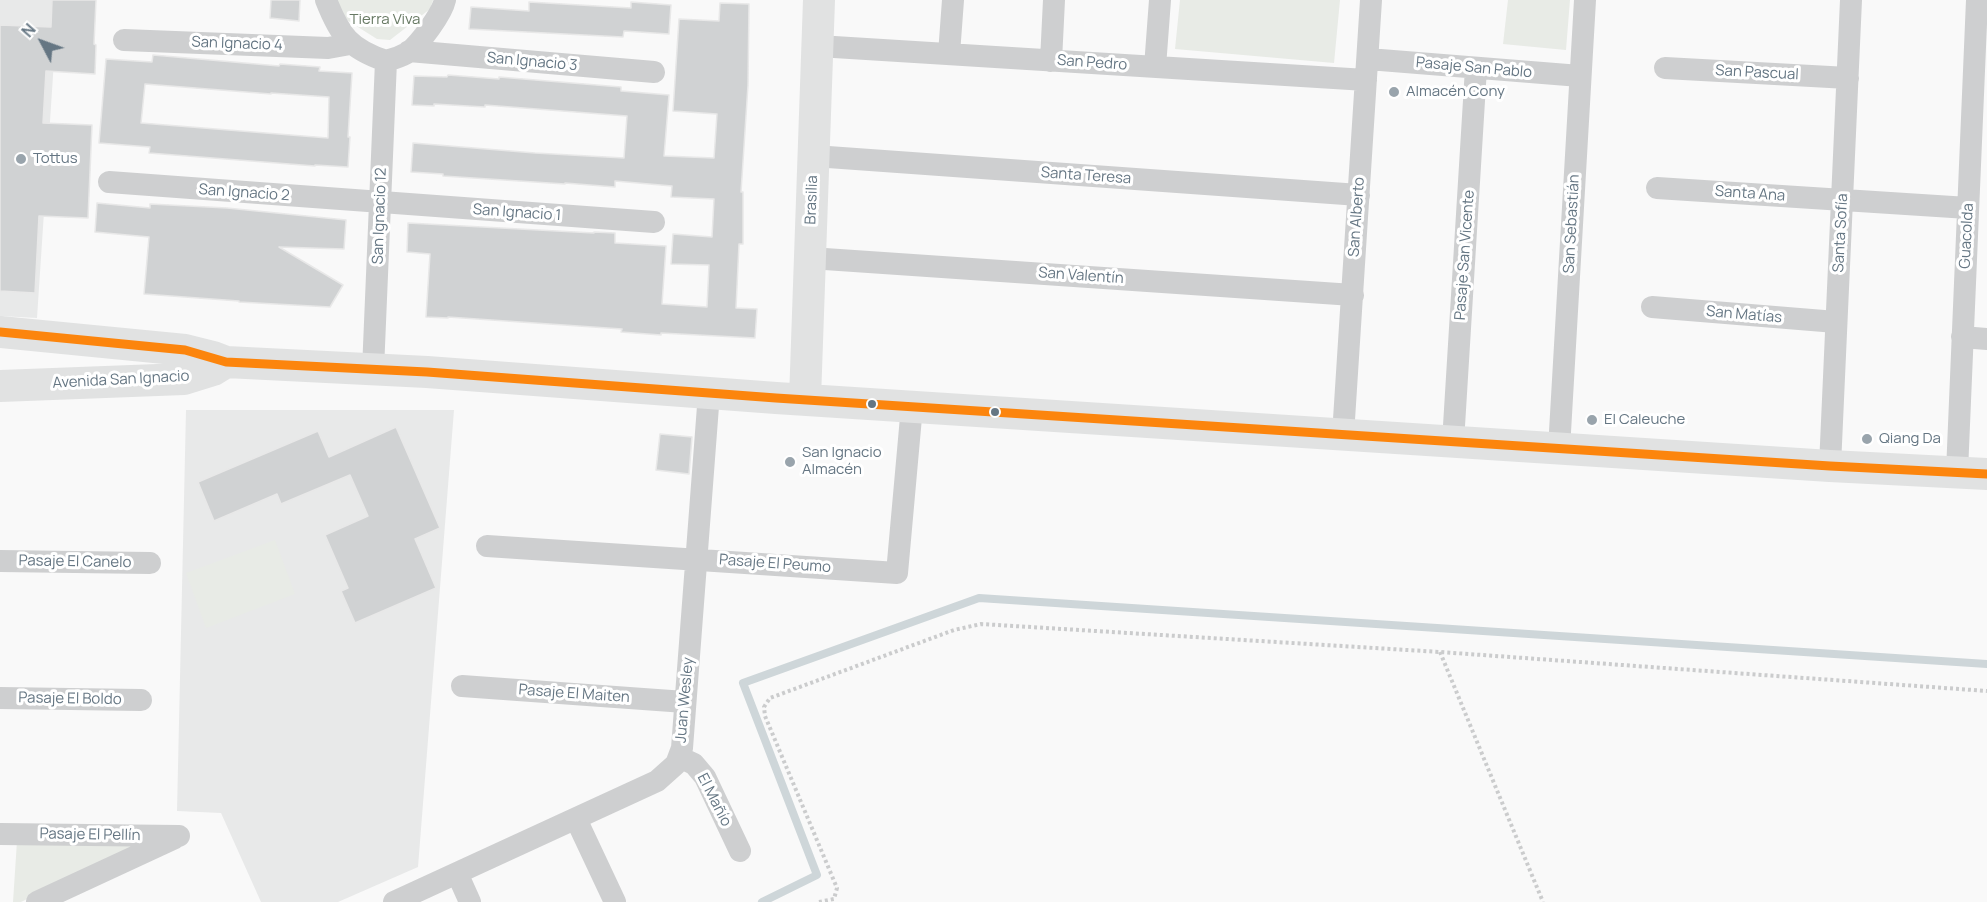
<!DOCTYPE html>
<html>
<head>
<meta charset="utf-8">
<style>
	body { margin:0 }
	#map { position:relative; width:1987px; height:902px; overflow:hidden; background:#f9f9f9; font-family:Manrope,sans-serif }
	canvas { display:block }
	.north { position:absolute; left:12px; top:12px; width:60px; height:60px; -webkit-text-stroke:4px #fff; paint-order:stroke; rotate:311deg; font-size:16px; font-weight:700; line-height:24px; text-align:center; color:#657683 }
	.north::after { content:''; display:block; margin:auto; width:21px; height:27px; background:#657683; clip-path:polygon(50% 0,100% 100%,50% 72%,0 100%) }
</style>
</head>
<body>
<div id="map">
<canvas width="1987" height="902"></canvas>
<div class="north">N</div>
</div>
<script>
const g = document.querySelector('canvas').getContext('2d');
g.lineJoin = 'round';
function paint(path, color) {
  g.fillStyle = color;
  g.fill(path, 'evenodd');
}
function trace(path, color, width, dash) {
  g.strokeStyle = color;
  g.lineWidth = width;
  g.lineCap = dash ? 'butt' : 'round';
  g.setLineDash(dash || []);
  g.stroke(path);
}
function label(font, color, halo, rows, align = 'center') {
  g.font = font + ' Manrope,sans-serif';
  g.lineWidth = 6;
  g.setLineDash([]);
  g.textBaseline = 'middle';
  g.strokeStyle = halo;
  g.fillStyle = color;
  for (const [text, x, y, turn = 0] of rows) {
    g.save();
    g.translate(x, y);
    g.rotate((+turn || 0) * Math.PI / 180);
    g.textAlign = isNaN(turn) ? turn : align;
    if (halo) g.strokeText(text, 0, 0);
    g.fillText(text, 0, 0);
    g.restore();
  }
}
paint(new Path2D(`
	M0,0H58L37,318L0,316Z
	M186,410H454L418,867L338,902H261L221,813L177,811Z`), '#e8e9e9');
paint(new Path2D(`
	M336,0H433L430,9L390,40L377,39L342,17Z
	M1180,0H1340L1334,63L1175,49Z
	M1508,0H1570L1566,50L1503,44Z
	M275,540L295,594L206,628L186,573Z
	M17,841L135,846L21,902H13Z`), '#e8ebe6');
trace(new Path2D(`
	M762,902L817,875L743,683L979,598L1987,664`), '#ced6d9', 8);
const building = new Path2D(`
	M52,0H96L94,44L96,45L95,74L46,71L43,123L92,125L88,218L39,216L35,293L0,291V25L51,27Z
	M271,0H300L299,21L270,18Z
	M529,2L631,8V2L671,5L669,34L624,31L623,37L469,29L471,7L529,11Z
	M720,3L749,4L748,85L741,192H743V244H739L736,308L757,309L755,338L661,333V335L621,332L622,329L448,317V318L426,317L430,254L407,252L408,223L594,233V232L615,233V243L666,246L662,304L707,307L709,265L671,264L673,234L712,237L714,199L671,197L672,186L615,181V187L565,183V184L443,176V174L411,172L413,143L535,153L624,158L627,116L485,105V107L434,104V106L412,105L414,76L447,77L448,75L499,79V77L621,87V91L669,95L664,156L714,158L717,114L673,111L679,19L719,21Z
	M153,55L279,66L280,64L320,67L319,71L352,73L348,137H350L348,167L315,165V166L149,153L150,147L99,143L106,59L152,62ZM145,84L271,94V93L329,97L328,138L141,123Z
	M97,203L150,208V204L227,208L346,220L344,249L279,247L343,285L330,307L239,302V301L144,294L149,237L95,232Z
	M396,427L440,528L415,539L436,588L355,623L341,591L348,588L325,535L368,516L350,475L281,504L277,494L214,521L198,482L318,431L329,457Z
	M660,434L692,437L689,474L656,470Z`);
paint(building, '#d0d2d3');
trace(building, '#e8e8e8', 1.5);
trace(new Path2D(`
	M1440,652L1543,902
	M819,902L834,899L837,888L765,716L764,707L770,698L954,630L981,624L1440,652L1987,691`), '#cbcccd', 4, [3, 3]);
trace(new Path2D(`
	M326,0C340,36 350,49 386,61C394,59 402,56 409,52C420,43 442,14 445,0
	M124,40L328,48L350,44
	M818,46L1366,80
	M409,51L654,72
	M949,54L953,0
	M1368,59L1580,76
	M1051,61L1054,0
	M1155,67L1160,0
	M1665,68L1848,78
	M814,156L1359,195
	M109,182L654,222
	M1657,188L1968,208
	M810,258L1353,295
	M1652,307L1836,322
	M1962,337L1987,339
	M373,370L386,61
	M1343,435L1371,0
	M1453,442L1476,68
	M1559,449L1585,0
	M1830,466L1851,0
	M1957,472L1977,0
	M487,546L897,573L912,406
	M0,561L150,563
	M462,686L685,702
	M0,698L141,700
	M679,757L694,764L705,777L740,851
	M576,819L615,902
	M0,834L179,836
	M457,873L470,902
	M37,902L175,838
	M394,902L657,781L676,764L682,748L709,393`), '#cecfd0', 22);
trace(new Path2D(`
	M0,332L185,350L213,357L226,362L427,372L776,398L1830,466L1987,474
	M0,386L184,379L213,370L226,362
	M805,399L819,0`), '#e1e2e2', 32);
trace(new Path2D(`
	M0,332L185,350L226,362L427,372L776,398L1830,466L1987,474`), '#fc850d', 9);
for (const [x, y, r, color] of [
	[1394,92,6,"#99a4ac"],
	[21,159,6,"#99a4ac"],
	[872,404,5,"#657683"],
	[995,412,5,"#657683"],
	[1592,420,6,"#99a4ac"],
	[1867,439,6,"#99a4ac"],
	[790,462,6,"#99a4ac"]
]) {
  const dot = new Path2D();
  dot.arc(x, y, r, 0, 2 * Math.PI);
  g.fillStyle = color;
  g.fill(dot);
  trace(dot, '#fff', 2);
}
label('15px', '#687a64', '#fff', [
	["Tierra Viva",385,20]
]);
label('15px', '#657683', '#fff', [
	["San Ignacio 4",237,44,2],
	["San Ignacio 3",532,62,5],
	["San Pedro",1092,63,4],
	["Pasaje San Pablo",1474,68,5],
	["San Pascual",1757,73,3],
	["Santa Teresa",1086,176,4],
	["San Ignacio 2",244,193,4],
	["Santa Ana",1750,194,4],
	["Brasilia",812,200,-88],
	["San Ignacio 1",517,213,4],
	["San Ignacio 12",380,216,-88],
	["San Alberto",1357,217,-86],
	["San Sebastián",1572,224,-87],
	["Santa Sofía",1841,233,-87],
	["Guacolda",1967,236,-87],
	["Pasaje San Vicente",1465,255,-86],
	["San Valentín",1081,276,4],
	["San Matías",1744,315,5],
	["Avenida San Ignacio",121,380,-3],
	["Pasaje El Canelo",75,562,1],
	["Pasaje El Peumo",775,564,4],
	["Pasaje El Maiten",574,694,4],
	["Pasaje El Boldo",70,699,1],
	["Juan Wesley",685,700,-85],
	["El Mañío",714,800,63],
	["Pasaje El Pellín",90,835,1]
]);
label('15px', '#657683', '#fff', [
	["Almacén Cony",1406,92],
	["Tottus",33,159],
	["El Caleuche",1604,420],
	["Qiang Da",1879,439],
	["San Ignacio",802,453],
	["Almacén",802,470]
], 'left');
</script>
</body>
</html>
